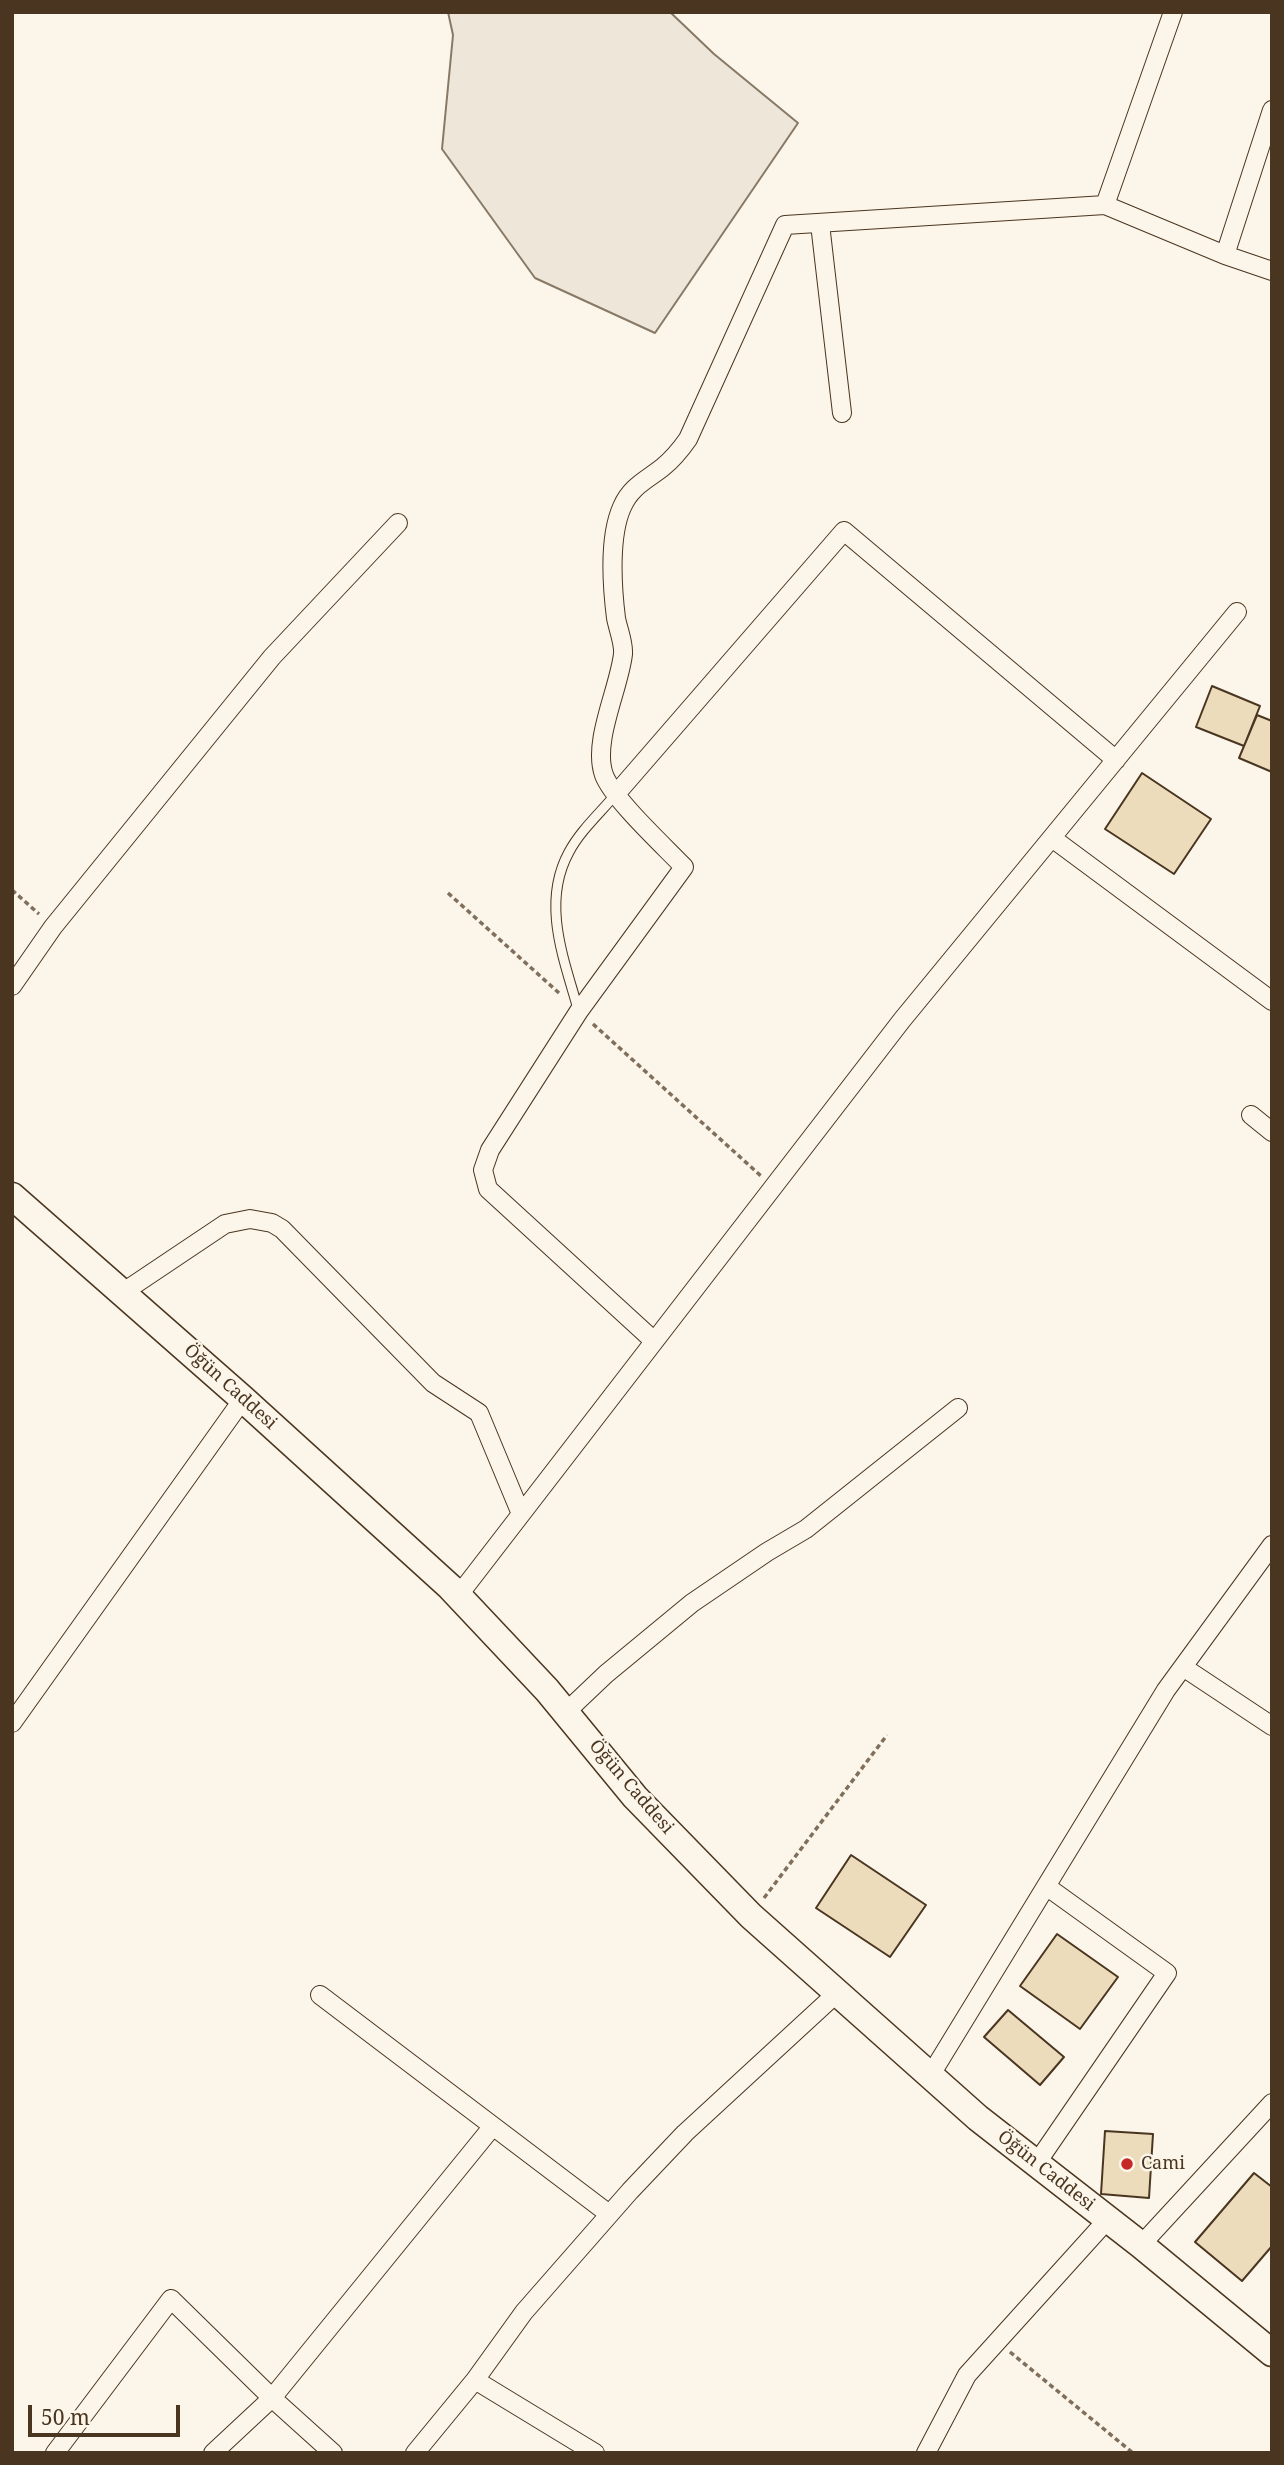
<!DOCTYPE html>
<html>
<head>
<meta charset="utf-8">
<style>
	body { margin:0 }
	#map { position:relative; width:1284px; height:2465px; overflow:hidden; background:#fbf6e9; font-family:"Noto Serif",serif }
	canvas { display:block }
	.frame { position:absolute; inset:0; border:14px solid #4a3520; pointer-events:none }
	.scale { position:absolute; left:28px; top:2405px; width:152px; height:32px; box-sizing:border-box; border:4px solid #4a3520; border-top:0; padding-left:9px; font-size:21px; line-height:24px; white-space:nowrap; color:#4a3520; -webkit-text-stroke:5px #fbf6e9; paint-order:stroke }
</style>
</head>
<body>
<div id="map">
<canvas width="1284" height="2465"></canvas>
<div class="frame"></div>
<div class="scale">50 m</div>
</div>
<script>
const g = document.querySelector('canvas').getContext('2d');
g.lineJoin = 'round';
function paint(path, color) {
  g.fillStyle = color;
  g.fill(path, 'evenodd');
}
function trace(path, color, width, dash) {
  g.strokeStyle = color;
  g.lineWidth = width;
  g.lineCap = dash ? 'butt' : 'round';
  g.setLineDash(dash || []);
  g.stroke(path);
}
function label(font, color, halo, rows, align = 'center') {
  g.font = font + ' "Noto Serif",serif';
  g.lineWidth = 5;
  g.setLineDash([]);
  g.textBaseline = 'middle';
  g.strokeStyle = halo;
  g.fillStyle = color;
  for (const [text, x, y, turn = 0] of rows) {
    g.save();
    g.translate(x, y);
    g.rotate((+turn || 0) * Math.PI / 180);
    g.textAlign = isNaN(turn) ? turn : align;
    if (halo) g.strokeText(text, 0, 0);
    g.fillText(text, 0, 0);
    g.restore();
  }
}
const green = new Path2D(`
	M448,12H670L714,54L798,123L655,333L535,278L442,149L453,35Z`);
paint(green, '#ede6d9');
trace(green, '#887966', 2);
const building = new Path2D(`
	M1212,686L1260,706L1244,746L1196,727Z
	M1257,715L1272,721V772L1239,758Z
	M1142,773L1211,819L1174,874L1105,829Z
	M851,1855L926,1905L890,1957L816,1908Z
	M1057,1934L1118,1977L1080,2029L1020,1986Z
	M1008,2010L1064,2057L1040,2085L984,2037Z
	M1105,2131L1153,2134L1149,2198L1101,2194Z
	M1254,2173L1272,2187V2246L1242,2281L1195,2242Z`);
paint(building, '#ecdcbc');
trace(building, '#4a3520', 2);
const lane = new Path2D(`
	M578,1009C564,959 541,903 569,852C580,831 600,813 616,794`);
const street = new Path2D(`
	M1173,12L1105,205L1225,255L1272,271
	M820,224L842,413
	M1225,255L1272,110
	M616,794L844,531L1116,760
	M1052,838L1272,1001
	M12,986L53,927L272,657L398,523
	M1251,1115L1272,1132
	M122,1293L225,1224L250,1219L272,1223L282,1229L433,1383L479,1413L521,1514
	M654,1341L488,1189L483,1170L490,1150L579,1011L684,867C664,846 613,799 604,775C592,742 619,689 623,654C624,643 618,629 616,618C612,586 609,536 622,507C631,486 647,480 663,467C673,459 681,449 688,439L785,225L1105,205
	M458,1596L902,1020L1237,612
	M1183,1667L1272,1726
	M566,1712L606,1674L692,1603L767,1552L806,1529L958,1408
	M12,1723L243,1399
	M320,1995L609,2214
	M930,2076L1166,1690L1272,1545
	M1036,2164L1167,1973L1046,1886
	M1141,2245L1272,2103
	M475,2380L595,2453
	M55,2453L171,2299L272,2398L333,2453
	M213,2453L272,2398L493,2126
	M415,2453L475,2380L524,2312L630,2191L685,2133L837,1993
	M926,2453L967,2375L1108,2219`);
const secondary = new Path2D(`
	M12,1196L243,1399L450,1587L547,1690L635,1797L751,1916L978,2118L1141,2245L1272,2353`);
trace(lane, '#4a3520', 11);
trace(street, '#4a3520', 20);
trace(secondary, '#4a3520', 29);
trace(new Path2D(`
	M12,890L39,914
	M448,893L559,993
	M593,1024L761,1176
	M764,1898L887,1735
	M1010,2352L1133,2453`), '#7f6f5c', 3.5, [5, 3.5]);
trace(lane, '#fbf6e9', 9);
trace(street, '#fbf6e9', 18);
trace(secondary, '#fbf6e9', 26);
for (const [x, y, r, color] of [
	[1127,2164,7,"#c62828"]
]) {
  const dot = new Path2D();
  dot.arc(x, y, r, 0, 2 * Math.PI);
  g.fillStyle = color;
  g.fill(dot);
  trace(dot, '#fbf6e9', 2.5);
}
label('18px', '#4a3520', '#fbf6e9', [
	["Öğün Caddesi",230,1387,42],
	["Öğün Caddesi",631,1787,49],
	["Öğün Caddesi",1046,2171,38]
]);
label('18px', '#4a3520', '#fbf6e9', [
	["Cami",1141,2164]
], 'left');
</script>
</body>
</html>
